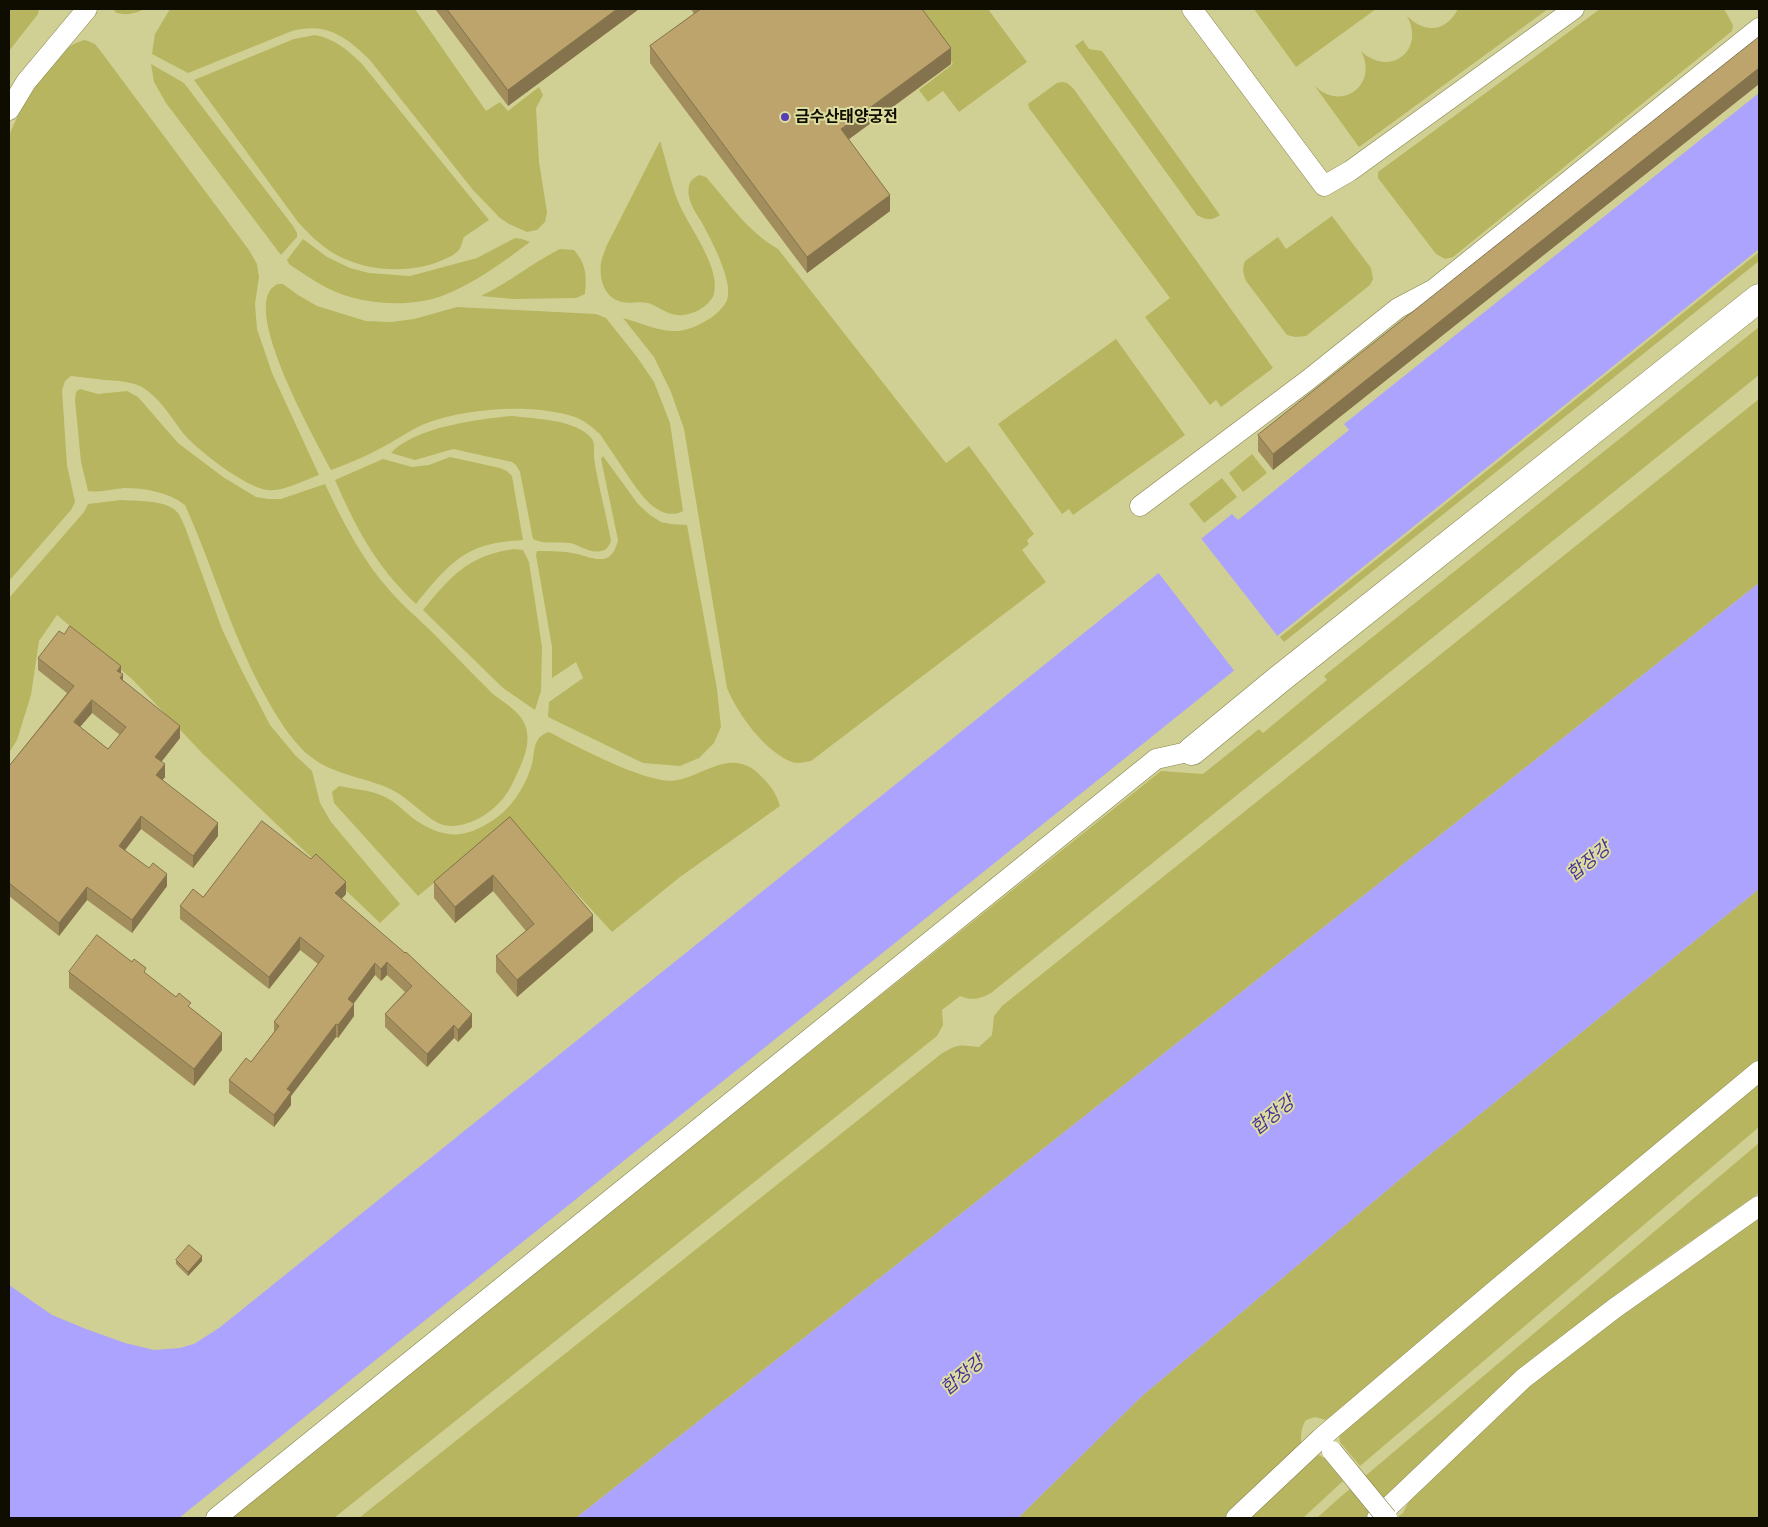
<!DOCTYPE html>
<html>
<head>
<meta charset="utf-8">
<style>
	body { margin:0 }
	#map { position:relative; width:1768px; height:1527px; overflow:hidden; background:#d1d094; font-family:Merriweather,serif }
	canvas { display:block }
	.frame { position:absolute; inset:0; border:10px solid #0f0d00; pointer-events:none }
</style>
</head>
<body>
<div id="map">
<canvas width="1768" height="1527"></canvas>
<div class="frame"></div>
</div>
<script>
const g = document.querySelector('canvas').getContext('2d');
g.lineJoin = 'round';
function paint(path, color) {
  g.fillStyle = color;
  g.fill(path, 'evenodd');
}
function trace(path, color, width, dash) {
  g.strokeStyle = color;
  g.lineWidth = width;
  g.lineCap = dash ? 'butt' : 'round';
  g.setLineDash(dash || []);
  g.stroke(path);
}
function label(font, color, halo, rows, align = 'center') {
  g.font = font + ' Merriweather,"Noto Sans KR",serif';
  g.lineWidth = 4;
  g.setLineDash([]);
  g.textBaseline = 'middle';
  g.strokeStyle = halo;
  g.fillStyle = color;
  for (const [text, x, y, turn = 0] of rows) {
    g.save();
    g.translate(x, y);
    g.rotate((+turn || 0) * Math.PI / 180);
    g.textAlign = isNaN(turn) ? turn : align;
    if (halo) g.strokeText(text, 0, 0);
    g.fillText(text, 0, 0);
    g.restore();
  }
}
paint(new Path2D(`
	M9,9H39L38,14L9,51Z
	M114,9H144C135,14 124,16 115,12Z
	M170,9H415L486,111L500,102L508,111L539,87L543,95L536,108L539,162L547,212L545,222L537,230L527,232L509,224L500,218L473,190L369,59C345,36 326,22 292,31L188,73L152,54L155,34Z
	M913,9H988L1027,62L959,112L943,91L928,102L919,90L953,64Z
	M1254,9H1376L1296,67Z
	M1458,9H1548L1359,147L1314,85C1341,113 1379,85 1361,51C1389,78 1426,51 1407,16C1425,34 1446,32 1458,9Z
	M1600,9H1724L1733,25L1732,31L1453,257L1445,259L1436,254L1378,178V172Z
	M315,35C335,39 348,50 362,64L489,220L464,237C462,242 462,246 458,251C453,256 445,259 438,262C405,274 363,271 333,253C320,245 308,233 298,222L194,80L294,39Z
	M85,40L95,44L102,53L249,250L257,264L259,277L255,304L257,329L272,373L319,475C305,480 283,492 268,490C246,488 197,450 183,433C171,417 159,397 142,387C130,381 118,381 105,380C94,379 83,377 71,376L65,381L62,390L67,465L75,502L71,510L9,581V136C22,106 50,47 85,40Z
	M1083,40L1089,49L1102,51L1220,215C1212,221 1205,220 1197,215L1075,46Z
	M151,64L184,83L293,226L297,233V237L281,255L166,103L154,82Z
	M1062,82L1067,83L1073,88L1273,368L1221,407L1216,400L1210,405L1145,317L1170,298L1029,108L1028,104L1032,101L1057,83Z
	M660,141C666,160 670,180 677,199C687,225 721,266 714,294C710,307 689,317 677,315C666,314 658,306 648,303C640,301 630,304 622,302C604,298 599,279 601,263C602,257 605,250 607,245Z
	M699,175L706,177C729,203 747,231 778,249L946,463L969,446L1034,534L1027,540L1029,544L1022,550L1046,582L811,761C805,762 797,764 792,762C765,752 737,713 727,688L684,429L671,392L654,357L623,318C658,328 675,341 709,319C715,316 725,306 727,300C734,281 710,238 701,221C695,212 686,198 689,186C690,180 694,178 699,175Z
	M1332,216L1371,268L1373,279L1370,285L1306,336L1295,337L1287,335L1246,281C1243,273 1242,269 1245,261L1278,237L1286,249Z
	M515,238L522,239L530,242C503,262 474,284 442,296C407,308 361,305 327,288C314,281 301,272 289,264L287,260L303,239L327,257L350,268L369,273L410,276L477,258Z
	M560,249L574,250C586,264 587,275 585,294L576,298L513,299L481,296C510,282 532,263 560,249Z
	M1759,252V261L1284,642L1280,637Z
	M278,284H283L298,295L317,306L366,321L391,322L414,319L457,307L596,314L606,318L637,357L654,382L670,423L683,511C656,525 634,484 622,467C615,456 607,445 600,434C592,427 585,421 575,417C533,403 468,408 427,423C409,430 394,442 377,450C362,458 347,464 331,470C318,444 235,301 278,284Z
	M1759,327V375L991,993C980,999 972,1001 960,996L942,1010L943,1025L937,1036L334,1518H228L1161,771L1203,774L1259,729L1263,733L1327,680L1324,676Z
	M1116,339L1185,435L1073,515L1069,509L1062,514L998,424Z
	M80,389L98,394L127,391L138,397L178,443L223,477L256,497L268,499H281L325,484C343,522 362,560 391,592C403,606 419,619 433,633C453,653 472,674 493,694C504,703 520,711 525,725C532,742 523,761 516,776C511,787 505,798 496,806C483,819 456,832 438,823C420,813 406,795 386,787C356,775 324,773 301,748C284,730 273,710 261,688C230,629 212,565 185,505C168,492 145,488 124,488C112,489 101,493 88,491L81,462L75,400L76,392Z
	M1759,399V583L576,1518H359L941,1054C958,1043 960,1045 979,1047L992,1035L994,1016L1002,1006Z
	M512,416C535,419 577,419 592,439C595,444 594,451 594,458C598,485 606,513 611,541C609,546 607,550 601,551C590,554 580,545 570,543C558,541 545,545 533,539L520,472L516,465L512,462L453,449L415,460L391,453C415,427 478,419 512,416Z
	M1252,454L1267,473L1243,492L1229,473Z
	M603,456L638,504L650,515L661,522L671,524L687,525L717,689L721,727L714,743L699,758L680,766L643,763L548,717L549,702L583,678L576,662L552,678V647L536,555L537,551C550,551 565,551 577,554C596,559 612,567 618,540L601,459Z
	M450,457L500,468L507,471L512,476L523,540C509,541 497,542 484,546C455,554 434,582 416,604C376,566 357,530 335,480L383,459L412,467L429,465Z
	M1222,478L1237,497L1204,523L1189,504Z
	M121,500C135,501 164,500 175,510C180,514 182,521 185,527L222,629L241,669L270,725L295,755L312,771L320,803L331,822L400,904L380,923L203,754L133,680L57,615L39,641L31,695L17,740L9,753V598L84,512L88,504Z
	M514,549L523,550L529,562L542,647L541,691L535,710L503,688L423,610C451,576 469,555 514,549Z
	M549,732C582,749 626,773 662,780C696,787 728,740 762,777C771,786 776,793 780,806L680,877L612,932L510,821L418,896L334,803L332,792L339,786C353,789 370,790 383,796C397,802 405,813 417,821C449,842 471,837 500,815C514,804 526,784 531,767C534,759 533,749 537,741C540,736 543,734 549,732Z
	M1759,889V1063L1326,1420L1315,1417L1306,1420C1300,1429 1301,1437 1301,1448L1229,1518H1018L1142,1396L1417,1165Z
	M1759,1077V1127L1360,1466L1340,1442L1339,1435Z
	M1759,1143V1193L1637,1279L1533,1358L1367,1518H1317L1338,1499Z
	M1759,1216V1518H1397L1403,1513L1411,1497L1530,1384L1617,1315Z
	M1315,1454L1323,1457L1343,1481L1303,1518H1244Z`), '#b7b55f');
paint(new Path2D(`
	M1759,93V249L179,1518H9V1285L52,1315L86,1329L125,1343L154,1350L180,1348L194,1344L219,1328L1232,514L1238,520L1349,430L1344,424Z
	M1759,583V889L1417,1165L1142,1396L1018,1518H576Z`), '#aba3fe');
paint(new Path2D(`
	M1200,537L1279,638L1236,673L1157,571Z`), '#d1d094');
const street = new Path2D(`
	M1192,9L1324,186L1350,171L1574,9
	M9,110L26,82L87,9
	M1140,506L1308,380L1398,308L1434,289L1759,28
	M216,1518L1156,759L1192,751
	M1236,1518L1321,1438L1498,1288L1759,1071
	M1377,1518L1524,1378L1615,1308L1759,1206`);
const secondary = new Path2D(`
	M1192,751L1277,681L1759,298`);
trace(street, '#86844b', 21);
trace(secondary, '#86844b', 29);
trace(street, '#fff', 20);
trace(secondary, '#fff', 28);
const streetBridge = new Path2D(`
	M1332,1451L1387,1518`);
trace(streetBridge, '#86844b', 21, []);
trace(streetBridge, '#fff', 20);
paint(new Path2D(`
	M435,9H639L508,106Z
	M691,9H922L951,64L849,139L890,211L807,273L650,63V46L694,14Z
	M1759,37V84L1273,470L1258,451V435Z
	M64,634L121,673L123,680L180,738L161,762L165,777L162,780L218,836L193,868L141,829L125,850L167,886L132,933L87,900L59,936L9,896V766L67,693L38,670V658ZM92,713L120,735L108,749L80,727Z
	M510,817L593,931L517,997L496,972V956L526,931L493,891L455,923L434,898V882Z
	M346,894L341,899L472,1027L458,1042L454,1038L427,1067L385,1027V1014L405,992L387,975L381,981L375,975L354,1003V1016L338,1038L336,1037L291,1096V1105L274,1127L229,1093V1080L251,1062L274,1032V1022L318,964L300,950L269,989L180,919V906L203,897Z
	M69,972L146,974L191,1009L222,1050L194,1086L69,988Z
	M176,1260L202,1261L188,1276L176,1264Z`), '#a28d5d');
paint(new Path2D(`
	M617,9H639L508,106V90Z
	M951,48V64L841,145V129Z
	M1759,68V84L1273,470V454Z
	M890,195V211L807,273V257Z
	M121,666V676L123,674V687L117,671Z
	M92,700V713L74,734V722Z
	M180,726V738L155,770V757Z
	M165,764V777L156,788V775Z
	M141,816V829L119,858V846Z
	M218,823V836L193,868V856Z
	M167,874V886L132,933V920Z
	M493,875V891L455,923V907Z
	M346,882V894L335,906V893Z
	M87,887V900L59,936V923Z
	M593,915V931L517,997V980Z
	M300,937V950L269,989V977Z
	M387,962V975L381,981V969Z
	M375,963V975L348,1011V999Z
	M354,1004V1016L338,1038V1025Z
	M472,1014V1027L458,1042V1030Z
	M336,1024V1037L291,1096V1105L274,1127V1115L287,1089Z
	M454,1025V1038L427,1067V1054Z
	M222,1033V1050L194,1086V1069Z
	M202,1256V1261L188,1276V1272Z`), '#84734c');
const building = new Path2D(`
	M447,9H617L508,90Z
	M701,9H922L951,48L841,129L890,195L807,257L650,46Z
	M1759,37V68L1273,454L1258,435Z
	M70,626L121,666L117,671L123,674L120,678L180,726L155,757L165,764L156,775L218,823L193,856L141,816L119,846L149,868L153,863L167,874L132,920L87,887L59,923L9,883V766L74,686L38,658L59,631L64,634ZM92,700L126,727L108,749L74,722Z
	M510,817L593,915L517,980L496,956L534,924L493,875L455,907L434,882Z
	M262,821L311,859L316,854L346,882L335,893L405,953L406,952L472,1014L458,1030L454,1025L427,1054L385,1014L412,986L387,962L381,969L375,963L348,999L354,1004L338,1025L336,1024L287,1089L291,1092L274,1115L229,1080L246,1058L251,1062L279,1026L274,1022L324,956L300,937L269,977L180,906L193,889L203,897Z
	M97,935L132,962L134,959L146,968L144,972L176,997L179,993L191,1003L188,1006L222,1033L194,1069L69,972Z
	M189,1245L202,1256L188,1272L176,1260Z`);
paint(building, '#bca46c');
trace(building, '#84734c', 1);
for (const [x, y, r, color] of [
	[785,117,5,"#583eb6"]
]) {
  const dot = new Path2D();
  dot.arc(x, y, r, 0, 2 * Math.PI);
  g.fillStyle = color;
  g.fill(dot);
  trace(dot, '#dedda0', 2);
}
label('bold 16px', '#0f0d00', '#dedda0', [
	["금수산태양궁전",795,117]
], 'left');
label('italic 18px', '#483299', '#dedda0', [
	["합장강",1589,862,-39],
	["합장강",1273,1116,-39],
	["합장강",963,1376,-40]
]);
</script>
</body>
</html>
